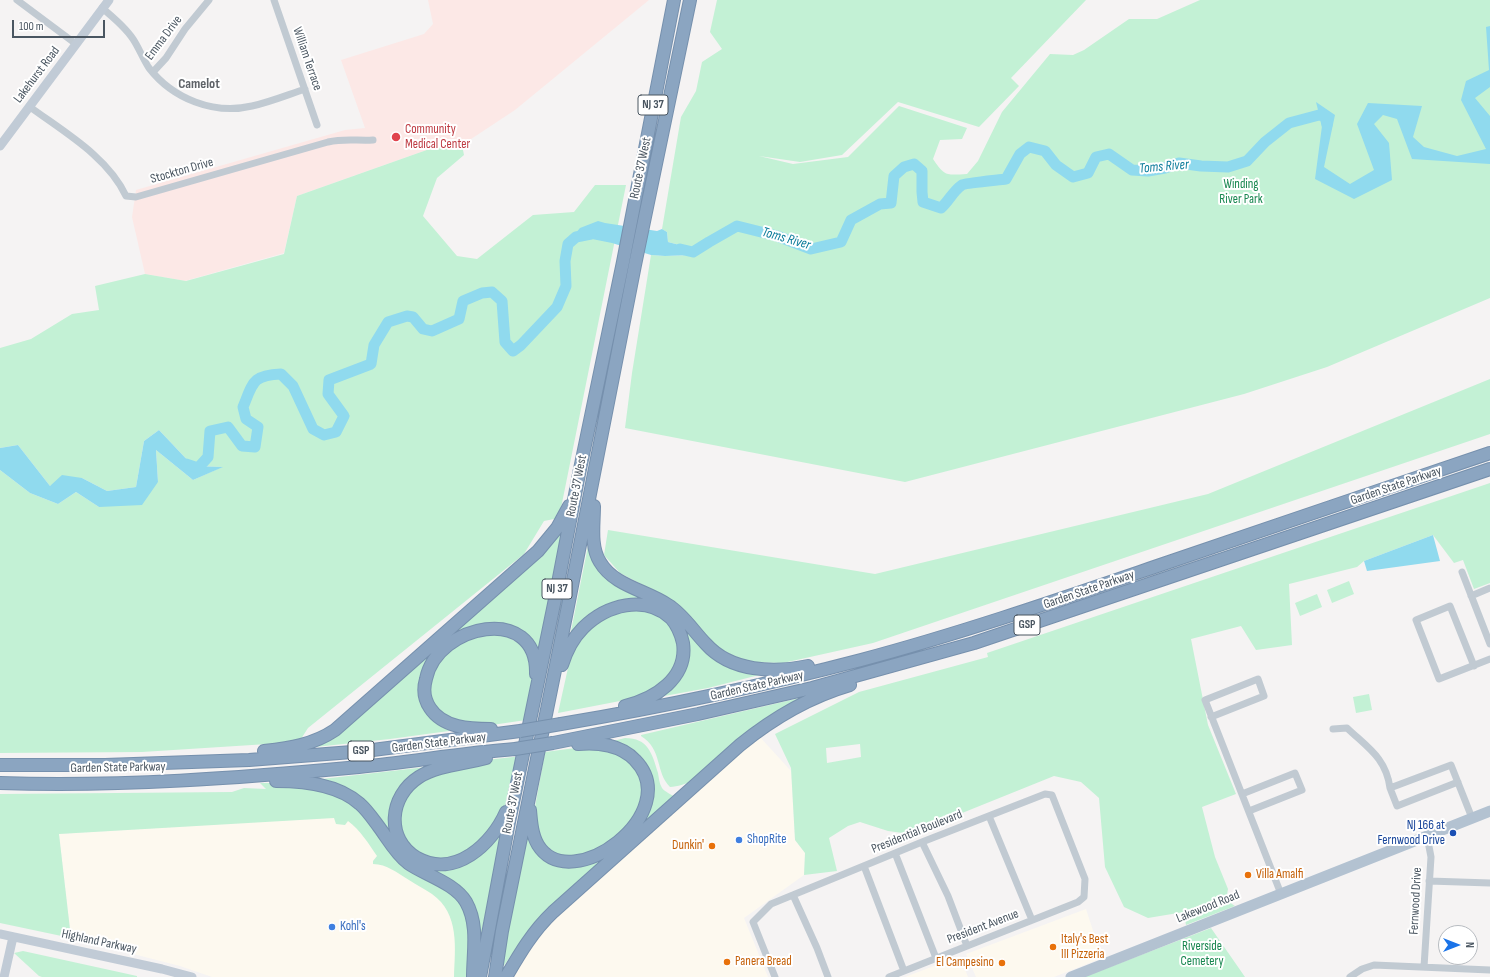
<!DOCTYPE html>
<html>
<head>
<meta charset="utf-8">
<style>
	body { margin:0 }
	#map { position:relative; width:1490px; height:977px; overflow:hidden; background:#f5f3f3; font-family:"Sofia Sans Condensed",sans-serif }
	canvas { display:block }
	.north { position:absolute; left:1438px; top:925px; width:40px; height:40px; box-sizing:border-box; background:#fff; border:1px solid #b7bbc0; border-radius:50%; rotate:90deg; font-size:11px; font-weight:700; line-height:16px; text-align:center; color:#4a5661 }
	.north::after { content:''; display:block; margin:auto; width:14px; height:18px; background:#1a73e8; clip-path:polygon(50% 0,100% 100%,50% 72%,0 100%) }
	.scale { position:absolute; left:12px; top:20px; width:93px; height:18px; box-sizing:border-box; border:2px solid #4a5661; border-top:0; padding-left:5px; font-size:12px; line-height:14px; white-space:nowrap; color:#4a5661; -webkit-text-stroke:3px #fff; paint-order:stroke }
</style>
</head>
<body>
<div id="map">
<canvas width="1490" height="977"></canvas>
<div class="north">N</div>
<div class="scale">100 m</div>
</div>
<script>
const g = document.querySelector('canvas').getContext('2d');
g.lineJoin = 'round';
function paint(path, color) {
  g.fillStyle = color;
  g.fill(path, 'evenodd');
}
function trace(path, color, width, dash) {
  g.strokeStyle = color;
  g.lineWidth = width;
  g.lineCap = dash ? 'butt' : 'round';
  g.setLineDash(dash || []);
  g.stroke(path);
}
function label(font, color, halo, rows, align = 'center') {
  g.font = font + ' "Sofia Sans Condensed",sans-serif';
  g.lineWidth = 4;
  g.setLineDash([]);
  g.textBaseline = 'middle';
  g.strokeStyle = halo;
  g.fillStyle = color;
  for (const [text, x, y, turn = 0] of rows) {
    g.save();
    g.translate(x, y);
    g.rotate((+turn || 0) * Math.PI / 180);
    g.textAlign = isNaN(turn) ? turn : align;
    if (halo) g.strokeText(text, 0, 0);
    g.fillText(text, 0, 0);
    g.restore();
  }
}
paint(new Path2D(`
	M759,736L791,771L795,840L805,853L804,875L744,918L768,977H509L542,928Z
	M353,812L457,906L465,977H212L180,966L71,938L59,834L321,818Z
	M1086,909L1102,958L1054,977H976L966,954Z
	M960,956L968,977H905Z`), '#fdf9ef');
paint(new Path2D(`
	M428,0H649L515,110L462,145L438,146L297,196L284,253L185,281L145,274L132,217L136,190L345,130L365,128L341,60L424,34L433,24Z`), '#fce8e6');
paint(new Path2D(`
	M717,0H1086L1011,78L1019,86L979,127L898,102L842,155L800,162L759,156L793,164L848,157L899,106L967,128L962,139L940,140L933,159C945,177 947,175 967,174L978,161L1002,112L1050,54L1073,55L1084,50L1129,19H1157L1200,0H1490V298L1327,367L1244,394L905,482L625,428L632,373L651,255L665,256L692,255L695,249L668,242L667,232L662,229L681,117L696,91L702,62L722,49L710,32Z
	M462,145L464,155L437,178L423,216L457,256L477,259L533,215L574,212L595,185H626L559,518L544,521L524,554L308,728L299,742L142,752L0,753V470L30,493L58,504L76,492L99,507L158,482L156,450L193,480L222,467L193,466L159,430L144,441L136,487L107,491L82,478L50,486L18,445L0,448V348L31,339L72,314L99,310L95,286L145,274L186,281L284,254L297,196L438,146Z
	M1490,379V434L873,643L783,663L748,662L717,648L677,603L620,573L604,555L608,530L875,574L1208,494Z
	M1490,483V583L1474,589L1463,560L1454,563L1433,535L1364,561L1357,567L1289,584L1292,645L1256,650L1241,626L1191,639L1208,725L1236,794L1202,807L1215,857L1228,889L1226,900L1235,906L1186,925L1184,912L1148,918L1124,907L1105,867L1099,798L1081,782L1054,776L910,834L888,831L860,822L848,826L829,838L837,871L804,875L805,853L795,840L791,768L775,734L859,692L988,657L987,653ZM860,744L861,757L827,763L826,748Z
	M562,531L538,659L526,637L468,629L421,683L449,729V731L390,739L306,748L548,548Z
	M590,536L594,555L665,607L707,651L763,674L708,688L659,697L674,683L684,633L639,601L570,636Z
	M1349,581L1354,594L1332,603L1327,590Z
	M1317,594L1322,607L1300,616L1295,603Z
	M636,608L654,612L670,623L677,638L679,654L674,669L662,684L645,695L620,701L558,713L572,650L596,621L614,613Z
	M497,632L525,646L533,679L526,720L485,726L446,718L434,706L429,692L431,672L455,644Z
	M1369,694L1372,710L1356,713L1353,697Z
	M804,697L693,782C685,783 678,787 670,787C655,772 663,750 641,736V735Z
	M625,738C648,738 652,753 658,773C659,778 659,783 662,788C665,792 671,794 675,797L519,944L503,967L505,943L529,831L550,861L616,847L652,787L613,741Z
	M583,747L604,748L632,762L644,788L638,814L615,839L581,857H561L542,843L533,818L545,752Z
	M513,757H516L509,796L502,813L479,845L448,859L425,858L407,844L403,837L398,816L406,794L431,775L486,760Z
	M435,766L405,784L394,834L439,867L502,832L478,950L474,913L412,861L371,810L322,779Z
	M260,783H283L341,795L452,892L468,915L470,977H454C455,948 460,914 432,894C425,889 416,885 409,880C397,873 387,864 373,864V861L377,856C368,843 361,831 348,821L345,825L336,824L334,818L59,834L71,938L0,923V794L232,792L244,788L266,789Z
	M1211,928L1245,977H1084Z
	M23,951L137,976V977H42L39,976L14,953Z`), '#c3f1d5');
paint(new Path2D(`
	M1490,26V87L1475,98L1490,116V164L1412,159L1397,119L1383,115L1374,124L1389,143L1392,180L1354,199L1315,179L1322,126L1316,102L1335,115L1324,167L1350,184L1374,170L1357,124L1368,103L1422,106L1413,137L1424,147L1457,156L1486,149L1461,100L1466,81L1489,70L1486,27Z
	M598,221L605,223L657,231L662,229L667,232L668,242L695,249L692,255L665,256L651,255L612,243L592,239L579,241L574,235L580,228Z
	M159,430L193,466L223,467L193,480L156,450L158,482L142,505L99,507L76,492L58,504L30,493L0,470V448L18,445L50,486L62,475L82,478L107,491L136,487L144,441Z
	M1433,535L1440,561L1367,571L1364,561Z`), '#90daee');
trace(new Path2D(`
	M680,249L693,252L709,242L737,226L777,236L811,249L841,242L851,220L880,204L891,203L894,176L904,167L914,164L922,171V192L923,202L941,208C949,201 953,191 962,185C965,183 999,180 1006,179L1020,154L1029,147L1045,151L1056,165L1073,177L1088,173L1096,157L1109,154L1132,170L1148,171L1165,168L1179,163L1201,166L1228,167L1247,161L1265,142L1289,123L1319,115L1325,116L1327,125
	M186,464L198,468L208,457L210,431L228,427L242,446L255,447L258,427L246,419L243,407C253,383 252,375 281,374L293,386L313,429L324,435L336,432L344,416L328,394L329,380L371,364L374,345L388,322L407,316L413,317L423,329L432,331L459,319L463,301L482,293L492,292L502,301L505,342L513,351L521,345L557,307L566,286L565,261L568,244L576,237L591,234`), '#90daee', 11);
const highway = new Path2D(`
	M594,506C594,524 590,546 600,562C614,586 646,590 668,605C683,614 694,632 706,644C731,672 774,673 808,666
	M562,665C566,652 573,638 583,628C606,605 645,594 671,618C677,625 681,634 683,643C688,678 655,699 625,706
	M561,724C662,707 762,686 861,660C966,632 1069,596 1172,561C1278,524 1384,489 1490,453
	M491,729C470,729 443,728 430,708C424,699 423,689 426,679C437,624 538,603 536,674
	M553,743L698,714L812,688L974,643L1490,469
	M264,751C289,748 313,745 335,730L538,551L557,528L569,506
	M486,758C465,764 438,765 419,777C389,796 385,839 417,858C455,879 492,844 506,812
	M0,765H105L249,760L365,751L520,731
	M276,781C304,781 338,784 360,804C367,810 373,819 379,827C388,839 396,854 408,863C425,875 455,883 466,902C479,925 473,952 473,977
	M0,783C120,787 240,778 359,767C411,762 462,753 515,749
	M530,810C531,822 532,835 538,845C571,898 686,812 635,760C621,745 598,742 578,744
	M480,977L509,822L554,604L579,474L623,262L674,0
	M495,977L502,931L568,606L635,265L690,0
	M506,977C520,953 533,931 553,912L740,745C772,719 809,697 850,685`);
trace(highway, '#7690ad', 14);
trace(new Path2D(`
	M17,0L76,44
	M274,0L317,125
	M102,8C113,17 125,27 133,39C139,48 143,59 149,68C173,99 214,115 252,106C270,102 287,95 305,89
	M153,72L166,58L185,29L209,0
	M30,107C64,132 108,157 126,196L136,197L328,142C345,138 357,141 373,140
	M1462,572L1490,644
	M1471,596L1490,588
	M1474,666L1450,606L1416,620L1439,679L1490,659
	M1211,717L1264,696L1258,679L1205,700C1230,765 1256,829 1281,894
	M1333,729L1347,728C1368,748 1386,758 1390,788
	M1458,782L1397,806L1390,788L1451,765L1472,818
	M1242,794L1295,773L1302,790L1249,811
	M989,816L1032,920
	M922,842L948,896L967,946
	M895,853L936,958
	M864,866L904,971
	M1429,881L1490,883
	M793,895L817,948L828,977
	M1424,967L1431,857L1427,836
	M775,977L753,922L771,904L922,842L1045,794L1052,795L1085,879L1084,897L1078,902L889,977
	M1350,977L1362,969L1374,965L1490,970`), '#c1cad2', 7);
trace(new Path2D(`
	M0,146L109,0
	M0,934L162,969L192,977
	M4,977L13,937`), '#c1cbd6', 9);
trace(new Path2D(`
	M1071,977L1490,811`), '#b3c2d1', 11);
trace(highway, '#8ba5c1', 12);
const highwayBridge = new Path2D(`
	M520,731L561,724
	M515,749L553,743`);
trace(highwayBridge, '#7690ad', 14, []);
trace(highwayBridge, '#8ba5c1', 12);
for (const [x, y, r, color] of [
	[396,137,5,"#e0444e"],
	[1453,833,4,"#1a4fb4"],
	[739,840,4,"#3f7fe0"],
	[712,846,4,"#e8710a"],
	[1248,875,4,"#e8710a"],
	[332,927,4,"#3f7fe0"],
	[1053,947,4,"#e8710a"],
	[727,962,4,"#e8710a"],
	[1002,963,4,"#e8710a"]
]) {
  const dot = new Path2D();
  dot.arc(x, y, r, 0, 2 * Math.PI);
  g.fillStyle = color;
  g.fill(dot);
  trace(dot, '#fff', 1.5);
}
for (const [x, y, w] of [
	[653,105,30],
	[557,589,30],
	[1027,625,26],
	[361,751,26]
]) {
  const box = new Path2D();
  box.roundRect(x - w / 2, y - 10, w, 20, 3);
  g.fillStyle = '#fff';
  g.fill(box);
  trace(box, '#4a5661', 1);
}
label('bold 12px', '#4a5661', null, [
	["NJ 37",653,105],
	["NJ 37",557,589],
	["GSP",1027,625],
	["GSP",361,751]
]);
label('13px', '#4a5661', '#fff', [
	["Emma Drive",164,38,-53],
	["William Terrace",307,59,71],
	["Lakehurst Road",37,75,-53],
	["Route 37 West",641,168,-78],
	["Stockton Drive",182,171,-16],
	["Route 37 West",577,486,-79],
	["Garden State Parkway",1396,486,-19],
	["Garden State Parkway",1089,590,-19],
	["Garden State Parkway",757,686,-13],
	["Garden State Parkway",439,743,-7],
	["Garden State Parkway",118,768,-1],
	["Route 37 West",513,803,-79],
	["Presidential Boulevard",917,832,-22],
	["Fernwood Drive",1416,901,-87],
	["Lakewood Road",1208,907,-22],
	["President Avenue",983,927,-21],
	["Highland Parkway",99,942,12]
]);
label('13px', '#be3a42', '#fff', [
	["Community",405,130],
	["Medical Center",405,145]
], 'left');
label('13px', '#17864f', '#fff', [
	["Winding",1241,185],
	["River Park",1241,200],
	["Riverside",1202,947],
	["Cemetery",1202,962]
]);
label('13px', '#164399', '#fff', [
	["NJ 166 at",1445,826],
	["Fernwood Drive",1445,841]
], 'right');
label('13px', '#366cbe', '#fff', [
	["ShopRite",747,840],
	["Kohl's",340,927]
], 'left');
label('13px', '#c56008', '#fff', [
	["Dunkin'",704,846,"right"],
	["Villa Amalfi",1256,875],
	["Italy's Best",1061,940],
	["III Pizzeria",1061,955],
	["Panera Bread",735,962],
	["El Campesino",994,963,"right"]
], 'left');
label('bold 14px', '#5f6368', '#fff', [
	["Camelot",199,84]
]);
label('italic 14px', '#0c7c9b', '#fff', [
	["Toms River",1164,167,-5],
	["Toms River",786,239,16]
]);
</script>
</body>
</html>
